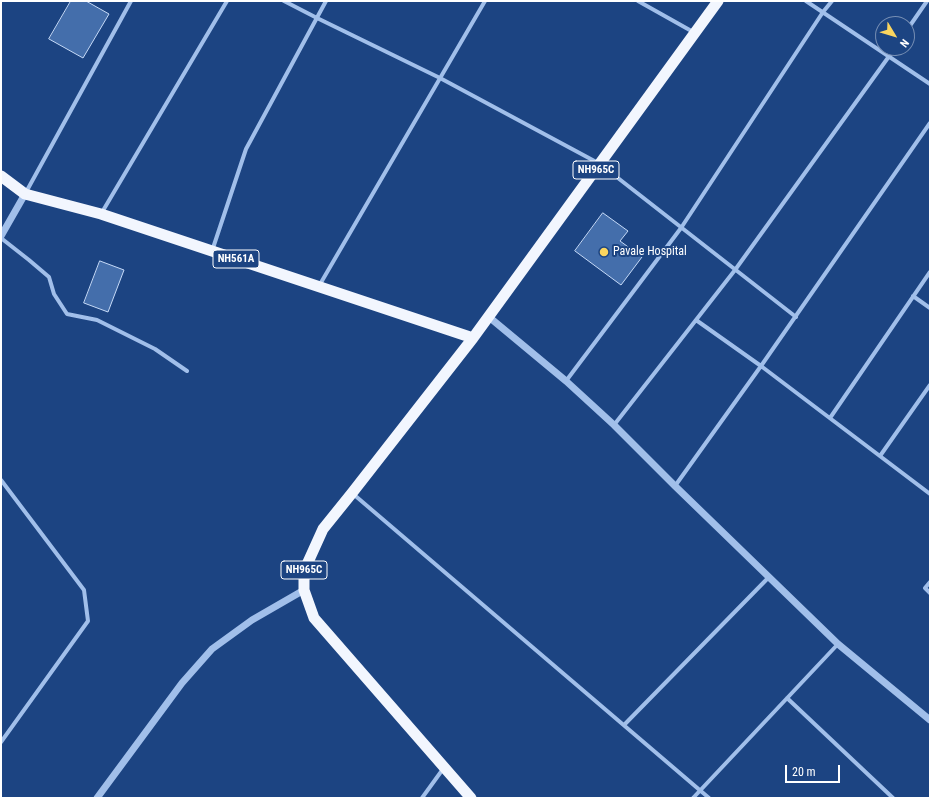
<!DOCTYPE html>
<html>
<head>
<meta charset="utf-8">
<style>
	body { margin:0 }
	#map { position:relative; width:931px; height:799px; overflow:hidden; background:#1c4482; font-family:"Roboto Condensed",sans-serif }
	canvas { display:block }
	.frame { position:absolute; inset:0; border:2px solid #fff; pointer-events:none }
	.north { position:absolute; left:875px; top:16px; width:40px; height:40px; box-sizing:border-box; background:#1c4482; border:1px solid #778fb4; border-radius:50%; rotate:128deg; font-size:11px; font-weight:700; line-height:16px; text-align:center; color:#fff }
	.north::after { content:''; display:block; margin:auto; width:14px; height:18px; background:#fad55f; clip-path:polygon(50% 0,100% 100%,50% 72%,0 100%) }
	.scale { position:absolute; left:785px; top:765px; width:55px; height:18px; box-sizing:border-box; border:2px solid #fff; border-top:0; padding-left:5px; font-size:12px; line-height:14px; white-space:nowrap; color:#fff; -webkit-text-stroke:3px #1c4482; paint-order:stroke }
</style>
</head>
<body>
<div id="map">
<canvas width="931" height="799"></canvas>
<div class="frame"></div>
<div class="north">N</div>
<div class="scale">20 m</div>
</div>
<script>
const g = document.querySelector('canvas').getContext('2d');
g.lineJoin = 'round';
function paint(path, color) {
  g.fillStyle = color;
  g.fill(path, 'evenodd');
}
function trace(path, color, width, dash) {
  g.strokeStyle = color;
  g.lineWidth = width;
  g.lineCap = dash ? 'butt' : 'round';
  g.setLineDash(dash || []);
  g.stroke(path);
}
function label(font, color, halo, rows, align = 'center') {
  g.font = font + ' "Roboto Condensed",sans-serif';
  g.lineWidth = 4;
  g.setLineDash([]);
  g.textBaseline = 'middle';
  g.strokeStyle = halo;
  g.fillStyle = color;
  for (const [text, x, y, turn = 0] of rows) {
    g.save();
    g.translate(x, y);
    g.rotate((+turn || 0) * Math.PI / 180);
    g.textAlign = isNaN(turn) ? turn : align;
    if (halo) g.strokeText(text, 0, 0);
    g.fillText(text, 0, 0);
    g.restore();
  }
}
const building = new Path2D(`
	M71,1H86L109,14L83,58L49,39Z
	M603,213L628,231L620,241L642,257L621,285L575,251Z
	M100,261L124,270L108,312L84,303Z`);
paint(building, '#446eab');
trace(building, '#c6daf7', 1);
trace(new Path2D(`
	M284,1L317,18L440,78L600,164L796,317
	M638,1L695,33
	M806,1L930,84
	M907,30L927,1
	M25,194L131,1
	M101,214L227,1
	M1,238L29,260L49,277L54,294L67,314L97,320L155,349L187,371
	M212,251L246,149L326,1
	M319,286L485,1
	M913,296L930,308
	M696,320L761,366L930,494
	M566,381L681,228L823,12L832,1
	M830,418L930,272
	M614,425L735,270L895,48
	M880,456L930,385
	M1,480L84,590L88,621L1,742
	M675,486L761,366L930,123
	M352,493L709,798
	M930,582L925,588L930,593
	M787,698L893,798
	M624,725L769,577
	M422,798L443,769
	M693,798L838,644`), '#a1bfea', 4);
trace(new Path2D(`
	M1,236L25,194
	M489,317L566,381L614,425L675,486L838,644L930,720
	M97,798L182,683L212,649L252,620L304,590`), '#a1bfea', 7);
trace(new Path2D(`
	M1,176L25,194L101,214L473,338
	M471,798L314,618L304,590V571L323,529L352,493L473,338L718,1`), '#f2f6fe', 11);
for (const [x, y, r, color] of [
	[604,252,5,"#fad55f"]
]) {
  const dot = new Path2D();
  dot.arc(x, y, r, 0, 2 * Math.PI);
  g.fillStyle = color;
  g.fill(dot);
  trace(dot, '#1c4482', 1.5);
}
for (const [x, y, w] of [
	[596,170,46],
	[236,259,46],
	[304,570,46]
]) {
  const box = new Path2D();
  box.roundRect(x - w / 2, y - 9, w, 18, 3);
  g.fillStyle = '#1c4482';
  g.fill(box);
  trace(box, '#fff', 1);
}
label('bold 11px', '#fff', null, [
	["NH965C",596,170],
	["NH561A",236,259],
	["NH965C",304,570]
]);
label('12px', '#fff', '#1c4482', [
	["Pavale Hospital",613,252]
], 'left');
</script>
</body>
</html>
